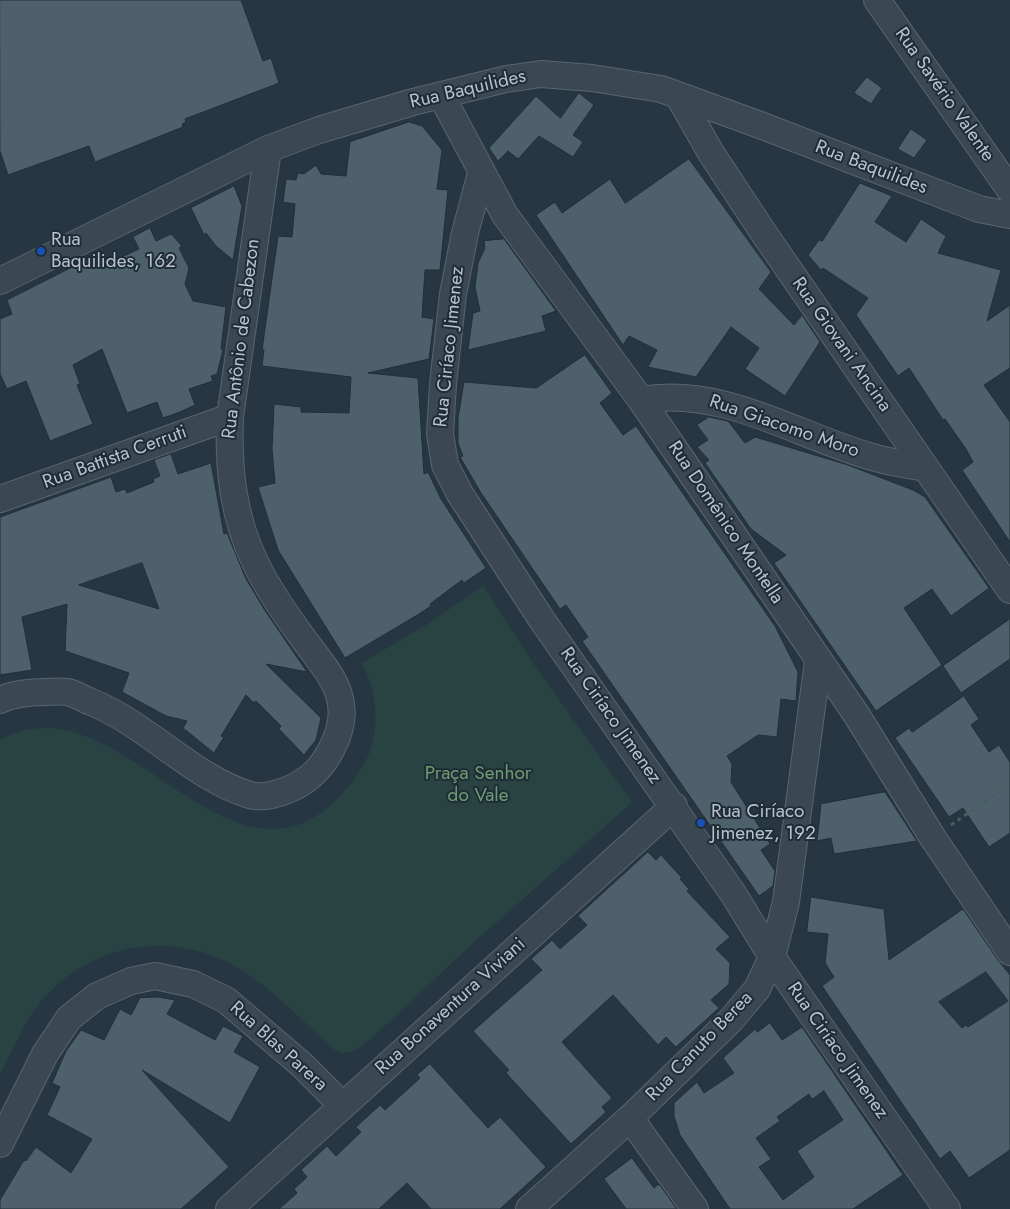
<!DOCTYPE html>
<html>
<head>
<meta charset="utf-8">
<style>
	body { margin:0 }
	canvas { display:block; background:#263642 }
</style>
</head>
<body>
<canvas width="1010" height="1209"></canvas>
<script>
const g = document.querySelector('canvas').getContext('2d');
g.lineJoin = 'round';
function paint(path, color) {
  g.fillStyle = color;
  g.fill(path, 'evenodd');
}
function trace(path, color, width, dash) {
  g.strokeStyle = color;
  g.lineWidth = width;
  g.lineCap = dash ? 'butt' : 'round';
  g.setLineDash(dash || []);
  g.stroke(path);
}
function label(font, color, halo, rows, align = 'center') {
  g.font = font + ' Jost,sans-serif';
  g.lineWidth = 4;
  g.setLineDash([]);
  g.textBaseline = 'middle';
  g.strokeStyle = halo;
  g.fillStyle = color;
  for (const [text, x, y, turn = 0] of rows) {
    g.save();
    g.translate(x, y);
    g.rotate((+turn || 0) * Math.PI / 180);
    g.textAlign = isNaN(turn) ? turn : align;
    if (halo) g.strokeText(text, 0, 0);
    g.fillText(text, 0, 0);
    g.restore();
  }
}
paint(new Path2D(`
	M483,586L533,663L629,798L632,802L629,805L472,944L374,1036L354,1051L343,1053L335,1050C300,1019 265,980 223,960C157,930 84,949 39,1004C23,1025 12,1051 0,1074V740C126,669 242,944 360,771C382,738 379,697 362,663L426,625Z`), '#284342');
const building = new Path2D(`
	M0,0H241L263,61L271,58L279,83L185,119L186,122L182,124L183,127L95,162L89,146L8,175L0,151Z
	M867,77L882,88L871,104L854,93Z
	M579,93L594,105L573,135L583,142L573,157L539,136L518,159L508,151L498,161L489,148L536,96L560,118Z
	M409,122L422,126L442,150L437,189L448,190L440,270H425L422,317L434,319L429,359L368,373L418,378L424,474L428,472L441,499L486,568L464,583L462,580L430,604L431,606L419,614L345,658L278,550L258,487L275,483L272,449L274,404L301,407V412L349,413L351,377L262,366L264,350H262L278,236L292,237L295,204L283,202L286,179L296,180L298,173L304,174L316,165L321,174L346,176L350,142Z
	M911,129L927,140L914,158L898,149Z
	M689,159L771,272L759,289L794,325L802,315L820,342L785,396L745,369L759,348L731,327L696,377L648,367L657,350L629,336L623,345L536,215L555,202L562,213L610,179L625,203Z
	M860,183L892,196L875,222L906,242L921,219L946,236L938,253L1001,270L987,321L1010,305V368L984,385L1010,422V542L962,470L973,462L966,449L945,419L943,420L909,368L898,376L856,315L868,298L823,268L821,270L808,255L819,240L822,241Z
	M234,186L242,206L233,260L216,246L206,233L204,235L191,208Z
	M150,228L156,241L171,234L182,246L179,248L189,268L185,284L193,301L226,307L221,349L223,350L217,374L211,376L213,381L189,389L195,405L180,412L163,418L157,402L127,413L102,349L73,365L80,384L77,385L93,424L50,441L26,381L7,389L0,374V319L12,314L7,300L94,256L100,267L139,249L133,237Z
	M504,239L556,311L542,316L546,331L468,350L473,313L480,311L475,287L478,263L485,248L484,241Z
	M585,355L612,393L600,403L623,435L636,426L775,626L798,672L796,701L781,699L777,737L758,735L727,756L732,764L731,782L770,844L761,850L775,871L773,886L759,896L582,641L588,637L566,605L560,609L481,493L460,457L463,456L458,443V418L464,382L536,388Z
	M709,417L728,421L745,443L755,437L848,465L913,490L925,497L989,588L951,616L932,589L904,608L942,665L876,711L774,563L786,555L751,529L705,463L709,460L697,447L708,440L697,425Z
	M171,454L178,474L211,463L224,534L227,533L246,579L264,609L307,672L266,664L321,718L316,740L304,755L279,729L281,726L256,701L254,703L246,695L221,736L224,737L214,753L183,728L187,721L166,716L122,692L129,673L65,651L67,604L22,617L32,670L0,675V517L111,477L116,492L125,489L127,493L154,482L153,479L160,476L154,460ZM142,563L159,609L79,585Z
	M1010,619V659L961,693L943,666Z
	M964,696L979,719L971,725L989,752L999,745L1010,762V833L989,847L963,808L949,817L895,738L909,728L912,732Z
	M885,792L917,841L834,854L831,838L817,841L821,804Z
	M648,852L656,860L661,855L682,878L680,879L689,889L687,891L730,937L716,949L730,963L729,984L711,1000L719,1008L676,1047L666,1037L658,1045L613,995L562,1042L612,1098L602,1107L606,1112L571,1144L506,1073L509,1070L473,1031L542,970L531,959L552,940L560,949L587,925L578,916Z
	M811,897L884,909L889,960L963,909L998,960L1010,975V1150L969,1178L950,1151L940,1159L822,986L834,977L825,963L828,934L807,932ZM986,972L1008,1001L968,1027L966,1025L962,1028L939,1002Z
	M158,997L175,1000L167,1014L215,1040L223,1026L243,1036L234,1052L260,1067L230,1123L142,1070L229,1167L181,1209H0V1200L24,1160L26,1161L36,1147L71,1173L92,1139L47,1115L60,1087L52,1083L66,1051L81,1030L104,1040L120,1009L131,1015L140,998Z
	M770,1023L782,1040L802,1027L903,1175L853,1209H730L680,1135L674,1116V1103L697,1082L704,1093L734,1073L723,1058L755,1029L757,1032ZM824,1091L843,1120L797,1151L814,1177L783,1200L759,1167L771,1159L756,1138L780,1121L777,1117L809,1094L812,1099Z
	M430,1064L488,1128L500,1117L546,1167L500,1209H431L407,1183L379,1209H279L297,1193L294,1189L307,1177L301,1170L327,1146L336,1156L361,1132L356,1127L380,1105L385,1110L420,1078L417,1075Z
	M632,1158L654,1188L659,1184L677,1209H626L604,1179Z`);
paint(building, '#4f606d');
trace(building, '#212f39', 1);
const street = new Path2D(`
	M877,0L1010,190
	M441,95L505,215L641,400L856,714L933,838L1010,952
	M678,95L711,153L765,235L1010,590
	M481,173L465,233L453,294L443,384L440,434L445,465L460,494L542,620L734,895L772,957L947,1209
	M0,281L268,149L319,130L413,102L506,79L541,74L592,78L661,89L760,125L979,209L1010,215
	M641,400C722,386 794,434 869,456C888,462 907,465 926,468
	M0,499L230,417
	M0,700C13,694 30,692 44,692C51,692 59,691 67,692C75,693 83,699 91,702C147,724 193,778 250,795C263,799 282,793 294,787C312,778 323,766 332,748C358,698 327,672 300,634C284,612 268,589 256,564C233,518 228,468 230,417L268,149
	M630,1118L695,1209
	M0,1144L45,1054L69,1018L97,996L131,981L155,976L193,984L226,1000L302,1065L342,1105
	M229,1209L674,806
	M529,1209L630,1118L730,1021L757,989L772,957L786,902L818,661`);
trace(street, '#59656f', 28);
trace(new Path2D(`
	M951,825L1010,784`), '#475f5e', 3, [4, 4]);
trace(street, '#3b4852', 26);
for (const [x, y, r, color] of [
	[41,251,5,"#1a4fb4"],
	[701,823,5,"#1a4fb4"]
]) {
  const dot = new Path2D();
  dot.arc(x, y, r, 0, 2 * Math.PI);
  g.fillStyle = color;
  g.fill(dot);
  trace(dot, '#1f2d37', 2);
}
label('19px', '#b8c2cc', '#1f2d37', [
	["Rua Baquilides",468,90,-13],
	["Rua Savério Valente",944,95,55],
	["Rua Baquilides",871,168,21],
	["Rua Antônio de Cabezon",242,339,-83],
	["Rua Giovani Ancina",841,345,55],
	["Rua Ciríaco Jimenez",450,347,-84],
	["Rua Giacomo Moro",784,427,19],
	["Rua Battista Cerruti",115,458,-20],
	["Rua Domênico Montella",725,523,56],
	["Rua Ciríaco Jimenez",610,716,55],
	["Rua Bonaventura Viviani",451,1007,-42],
	["Rua Blas Parera",278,1047,42],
	["Rua Canuto Berea",700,1047,-46],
	["Rua Ciríaco Jimenez",837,1051,55]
]);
label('19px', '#b8c2cc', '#1f2d37', [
	["Rua",51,240],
	["Baquilides, 162",51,262],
	["Rua Ciríaco",711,812],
	["Jimenez, 192",711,834]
], 'left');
label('19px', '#6f9d72', '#1f2d37', [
	["Praça Senhor",478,774],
	["do Vale",478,796]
]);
</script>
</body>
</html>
